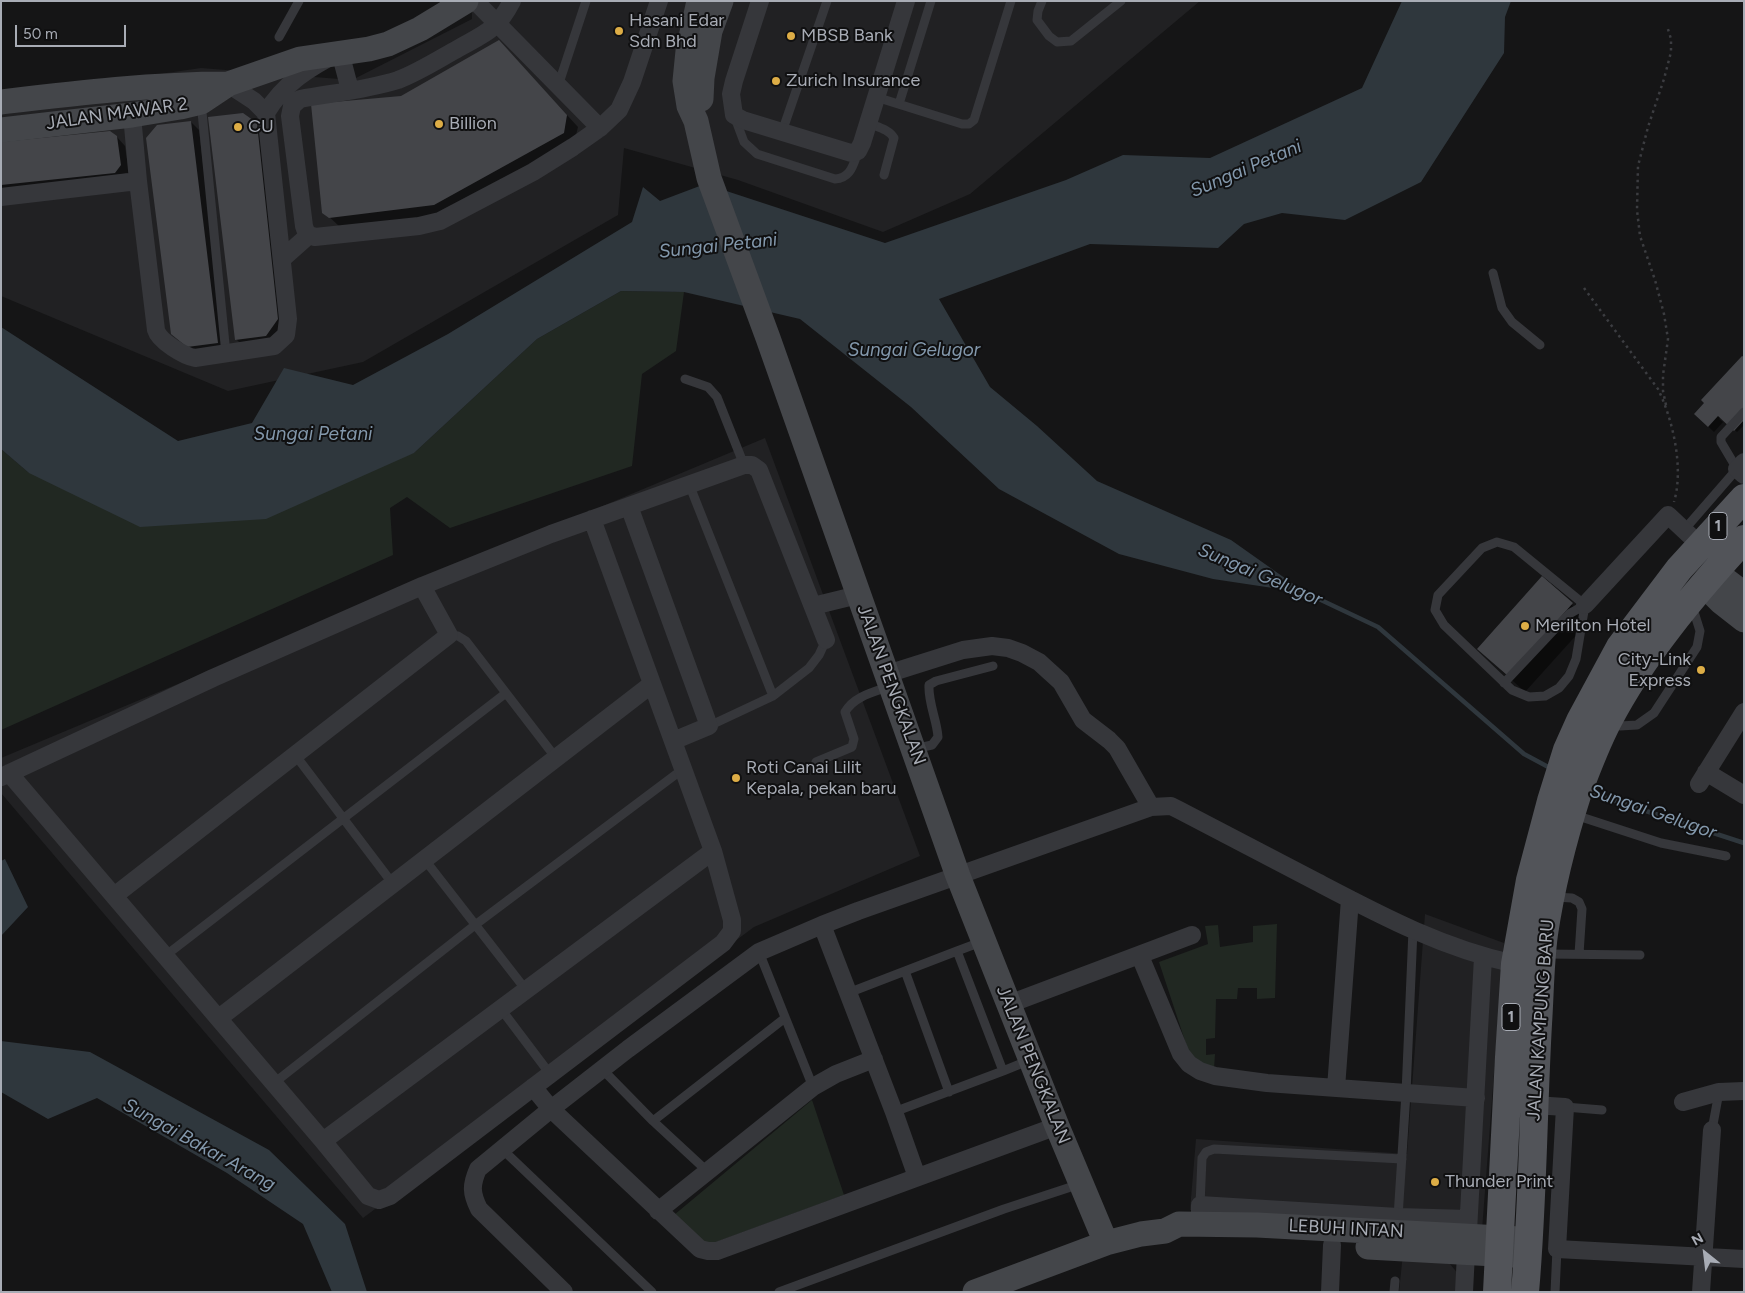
<!DOCTYPE html>
<html>
<head>
<meta charset="utf-8">
<style>
	body { margin:0 }
	#map { position:relative; width:1745px; height:1293px; overflow:hidden; background:#151516; font-family:Figtree,sans-serif }
	canvas { display:block }
	.frame { position:absolute; inset:0; border:2px solid #a8acb5; pointer-events:none }
	.north { position:absolute; left:1680px; top:1228px; width:50px; height:50px; -webkit-text-stroke:4px #101011; paint-order:stroke; rotate:331deg; font-size:14px; font-weight:700; line-height:20px; text-align:center; color:#a8acb5 }
	.north::after { content:''; display:block; margin:auto; width:18px; height:22px; background:#a8acb5; clip-path:polygon(50% 0,100% 100%,50% 72%,0 100%) }
	.scale { position:absolute; left:15px; top:25px; width:111px; height:22px; box-sizing:border-box; border:2px solid #a8acb5; border-top:0; padding-left:6px; font-size:15px; line-height:18px; white-space:nowrap; color:#a8acb5; -webkit-text-stroke:4px #101011; paint-order:stroke }
</style>
</head>
<body>
<div id="map">
<canvas width="1745" height="1293"></canvas>
<div class="frame"></div>
<div class="north">N</div>
<div class="scale">50 m</div>
</div>
<script>
const g = document.querySelector('canvas').getContext('2d');
g.lineJoin = 'round';
function paint(path, color) {
  g.fillStyle = color;
  g.fill(path, 'evenodd');
}
function trace(path, color, width, dash) {
  g.strokeStyle = color;
  g.lineWidth = width;
  g.lineCap = dash ? 'butt' : 'round';
  g.setLineDash(dash || []);
  g.stroke(path);
}
function label(font, color, halo, rows, align = 'center') {
  g.font = font + ' Figtree,sans-serif';
  g.lineWidth = 4;
  g.setLineDash([]);
  g.textBaseline = 'middle';
  g.strokeStyle = halo;
  g.fillStyle = color;
  for (const [text, x, y, turn = 0] of rows) {
    g.save();
    g.translate(x, y);
    g.rotate((+turn || 0) * Math.PI / 180);
    g.textAlign = isNaN(turn) ? turn : align;
    if (halo) g.strokeText(text, 0, 0);
    g.fillText(text, 0, 0);
    g.restore();
  }
}
paint(new Path2D(`
	M472,1H1200L970,194L883,232L738,180L624,148L618,215L363,362L228,391L1,296V97L201,68L352,80L472,19Z
	M765,438L920,856L754,927L363,1218L1,793V758Z
	M1425,914L1504,943L1482,1230L1190,1210L1196,1139L1407,1154Z
	M1403,1253L1450,1264L1473,1292H1399Z`), '#212123');
paint(new Path2D(`
	M621,291L684,292L676,351L642,374L632,466L450,528L407,497L390,508L393,555L1,730V449L29,473L414,453L537,339Z
	M1277,924L1275,998L1257,999V988H1238L1237,999H1216L1215,1038L1206,1039V1055L1215,1054L1214,1069L1190,1056L1159,962L1208,944L1205,926L1218,925L1220,947L1253,942V926Z
	M812,1100L844,1195L711,1244L699,1241L674,1215Z`), '#212822');
paint(new Path2D(`
	M1402,1H1511L1505,17L1504,53L1421,182L1345,220L1282,213L1244,224L1218,248L1090,244L939,299L990,387L1037,426L1097,481L1231,540L1306,593L1213,579L1119,554L999,489L911,407L800,319L684,292L621,291L537,339L414,453L266,519L140,527L29,473L1,449V327L178,441L252,423L284,368L353,385L448,334L632,222L643,187L660,201L705,184L885,243L1066,180L1123,155L1210,158L1362,88Z
	M5,859L28,907L1,936V861Z
	M1,1041L90,1052L269,1150L345,1224L367,1292H332L303,1224L227,1173L97,1098L48,1119L1,1092Z`), '#2f373d');
paint(new Path2D(`
	M510,53L578,127L574,144L446,215L341,228L324,212L401,97Z
	M191,122L199,130L225,351L196,355L172,333Z
	M256,124L265,133L286,328L274,344L244,347L236,339Z
	M117,137L125,146L129,173L1,194V143Z
	M1744,359V425L1737,432L1721,417L1719,419L1723,422L1714,432L1695,414Z
	M1542,577L1589,621L1525,692L1478,649Z`), '#0007');
trace(new Path2D(`
	M1302,591L1378,627L1524,754L1552,769
	M1589,791L1597,795L1744,843`), '#2f373d', 4.5);
paint(new Path2D(`
	M499,40L567,115L564,133L434,205L329,218L322,213L311,104L401,96Z
	M243,113L257,123L278,319L266,336L235,340L208,117Z
	M191,121L218,343L187,347L171,334L146,138L157,125Z
	M110,131L117,136L121,165L115,173L1,185V142Z
	M1742,356L1744,357V420L1734,431L1718,416L1708,427L1694,414L1704,403L1701,400Z
	M1542,576L1573,603L1508,676L1477,649Z`), '#444549');
trace(new Path2D(`
	M1584,288L1658,389C1673,420 1684,468 1674,502
	M1666,405L1663,391V375L1668,339L1664,314L1655,280L1640,236L1637,210L1638,166L1648,127L1664,79L1671,52V39L1667,26`), '#3c3d41', 2.5, [2.5, 4]);
trace(new Path2D(`
	M1042,1L1038,11L1037,20L1049,36L1057,42L1071,41L1121,1
	M279,37L299,1
	M558,86L586,1
	M876,97L962,124H969L974,120L1011,1
	M201,102L226,354
	M899,104L931,1
	M735,118L744,142L757,154L835,179C851,178 853,165 858,152
	M868,123C877,127 889,129 894,138L884,175
	M782,132L827,1
	M1493,273L1502,308L1512,322L1540,345
	M685,379L708,387L717,397L744,465
	M689,484L773,696
	M1684,530L1737,469L1721,442V437L1744,412
	M1497,542L1514,547L1585,605L1576,659L1569,676L1559,688L1545,696L1529,697L1512,690L1444,625L1435,610L1438,595L1482,548Z
	M449,635L458,636L466,641L556,758
	M1504,683L1569,614L1585,605
	M1611,722L1620,726L1637,725L1654,713L1697,647L1700,631L1695,615L1688,608
	M709,726L773,696L809,668L819,655L826,640
	M914,749L932,745L938,737C937,720 928,703 929,685L936,681L993,666
	M296,756L393,884
	M816,762L852,747L854,739L845,712C854,696 874,692 891,686
	M1575,815L1661,843L1726,856
	M425,860L526,990
	M1554,897L1572,898L1579,902L1582,909L1579,954
	M981,942L957,951L1003,1071L1030,1060
	M759,952L813,1087
	M1545,954L1640,955
	M165,956L506,693
	M905,971L949,1092
	M848,993L957,951
	M501,1009L550,1074
	M602,1069L653,1121L707,1171
	M274,1083L475,925L683,769
	M1565,1107L1602,1110
	M894,1112L1003,1071
	M653,1121L785,1018
	M1712,1130L1719,1092
	M502,1149L652,1292
	M1200,1205L1202,1158L1206,1152L1214,1149L1402,1159
	M1398,1217L1406,1093L1413,930
	M779,1292L1004,1209L1080,1184
	M1394,1292L1395,1281
	M1555,1292L1557,1249`), '#36373b', 9);
trace(new Path2D(`
	M475,1L600,128
	M512,1C497,30 486,33 459,48C439,59 419,72 398,80C367,90 332,93 300,99L292,106L290,116L304,226C306,233 308,235 315,237L419,226L440,221L533,172L573,147L600,128L619,110L632,82L659,1
	M760,1L734,81L731,94L734,115L743,120L851,153L858,151L862,143L906,1
	M228,84L254,101L266,113
	M132,115L138,181L156,330C159,341 184,356 195,358L274,346L286,335L288,319L266,113C283,84 310,67 340,52L350,90
	M1,197L138,181
	M282,259L309,235
	M1744,462L1737,469L1744,475
	M629,506L709,726L673,741
	M1585,605L1668,515L1700,545
	M813,606L858,595
	M887,674L963,650L992,646L1008,648L1022,653L1039,662L1061,682L1083,720L1109,740L1117,748L1151,807
	M1706,772L1744,795
	M9,773L323,1141L368,1196L379,1200L390,1196L723,943L732,931V920L713,851L592,519
	M1,777L213,678L422,586L551,534L744,465H752L759,470L826,640
	M1699,784L1744,712
	M114,896L449,635L422,586
	M822,925L894,1112L917,1177
	M1140,956L1181,1054L1189,1064L1200,1071L1215,1076L1267,1083L1476,1098
	M1009,1004L1192,935
	M219,1018L652,684
	M533,1087L551,1109L700,1249L708,1251H717L1057,1126
	M1336,1088L1350,899
	M1683,1102L1719,1092L1744,1091
	M1534,1105L1565,1107L1557,1249L1744,1259
	M323,1141L713,851
	M658,1211L813,1087L836,1074L874,1059
	M1200,1224V1205L1398,1217L1468,1219
	M1468,1231L1483,957
	M564,1292L479,1209C471,1193 471,1185 478,1169L551,1109L628,1049L759,952L822,925L858,911L1151,807L1171,806L1179,810C1225,834 1271,858 1317,882C1382,916 1442,948 1515,964
	M1330,1292L1332,1245
	M1464,1292L1466,1253
	M1701,1292L1712,1130`), '#36373b', 18);
trace(new Path2D(`
	M699,1L688,51L685,81L689,106L696,121L709,178L768,338L958,876L1057,1126L1106,1243
	M701,99L702,78L710,31L721,1
	M1,102C77,93 152,84 228,84
	M1,130L132,115L180,107L201,102L228,84L300,59L369,49L388,44L420,29L466,1
	M1715,572L1744,594
	M1704,585L1721,602L1744,620
	M1368,1247L1513,1255
	M975,1292L1106,1243L1141,1234L1165,1231L1179,1224L1257,1225L1520,1239`), '#44464a', 25);
trace(new Path2D(`
	M1497,1292L1509,1057L1515,964L1530,880L1551,801L1567,750L1580,721L1620,647L1679,569L1744,498
	M1525,1292C1533,1203 1533,1113 1538,1024C1540,994 1540,964 1544,934C1551,886 1563,839 1578,792C1587,768 1596,744 1608,721C1643,654 1693,595 1744,539`), '#525459', 28);
for (const [x, y, r, color] of [
	[619,31,5,"#ddad46"],
	[791,36,5,"#ddad46"],
	[776,81,5,"#ddad46"],
	[439,124,5,"#ddad46"],
	[238,127,5,"#ddad46"],
	[1525,626,5,"#ddad46"],
	[1701,670,5,"#ddad46"],
	[736,778,5,"#ddad46"],
	[1435,1182,5,"#ddad46"]
]) {
  const dot = new Path2D();
  dot.arc(x, y, r, 0, 2 * Math.PI);
  g.fillStyle = color;
  g.fill(dot);
  trace(dot, '#101011', 2);
}
for (const [x, y, w] of [
	[1718,526,18],
	[1511,1017,18]
]) {
  const box = new Path2D();
  box.roundRect(x - w / 2, y - 13.5, w, 27, 4);
  g.fillStyle = '#101011';
  g.fill(box);
  trace(box, '#a8acb5', 1);
}
label('bold 16px', '#a8acb5', null, [
	["1",1718,526],
	["1",1511,1017]
]);
label('18px', '#a8acb5', '#101011', [
	["Hasani Edar",629,21],
	["Sdn Bhd",629,42],
	["MBSB Bank",801,36],
	["Zurich Insurance",786,81],
	["Billion",449,124],
	["CU",248,127],
	["Merilton Hotel",1535,626],
	["City-Link",1691,660,"right"],
	["Express",1691,681,"right"],
	["Roti Canai Lilit",746,768],
	["Kepala, pekan baru",746,789],
	["Thunder Print",1445,1182]
], 'left');
label('18px', '#a8acb5', '#101011', [
	["JALAN MAWAR 2",117,114,-8],
	["JALAN PENGKALAN",891,685,70],
	["JALAN KAMPUNG BARU",1541,1020,-86],
	["JALAN PENGKALAN",1033,1065,68],
	["LEBUH INTAN",1346,1229,3]
]);
label('italic 19px', '#8398ac', '#101011', [
	["Sungai Petani",1246,169,-23],
	["Sungai Petani",718,246,-6],
	["Sungai Gelugor",914,350],
	["Sungai Petani",313,434],
	["Sungai Gelugor",1260,575,23],
	["Sungai Gelugor",1653,812,19],
	["Sungai Bakar Arang",199,1145,29]
]);
</script>
</body>
</html>
